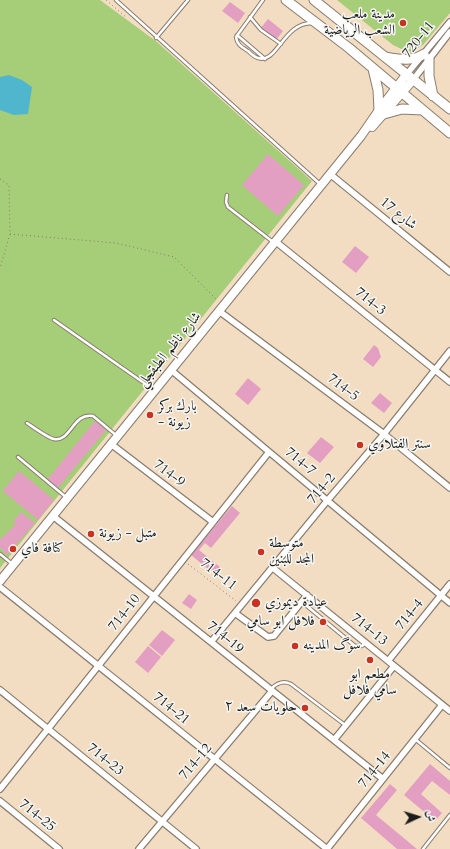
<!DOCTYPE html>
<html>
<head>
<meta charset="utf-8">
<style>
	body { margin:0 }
	#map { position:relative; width:450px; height:849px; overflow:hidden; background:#f3ddc2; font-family:Cardo,Amiri,serif }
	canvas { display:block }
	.north { position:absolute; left:398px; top:797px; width:40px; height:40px; -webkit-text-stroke:3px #f6f6f2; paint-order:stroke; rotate:86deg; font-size:11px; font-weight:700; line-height:16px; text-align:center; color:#1c1c1c }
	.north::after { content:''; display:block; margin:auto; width:14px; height:18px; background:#1c1c1c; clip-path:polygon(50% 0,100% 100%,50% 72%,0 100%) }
</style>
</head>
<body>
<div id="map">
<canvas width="450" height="849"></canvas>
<div class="north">ش</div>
</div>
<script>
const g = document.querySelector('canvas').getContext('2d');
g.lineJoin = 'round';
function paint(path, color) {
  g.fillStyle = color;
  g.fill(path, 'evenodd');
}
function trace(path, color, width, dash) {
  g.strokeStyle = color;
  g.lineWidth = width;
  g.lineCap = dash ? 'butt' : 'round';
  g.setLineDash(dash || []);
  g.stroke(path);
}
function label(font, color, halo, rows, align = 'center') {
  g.font = font + ' Cardo,Amiri,serif';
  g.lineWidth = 3;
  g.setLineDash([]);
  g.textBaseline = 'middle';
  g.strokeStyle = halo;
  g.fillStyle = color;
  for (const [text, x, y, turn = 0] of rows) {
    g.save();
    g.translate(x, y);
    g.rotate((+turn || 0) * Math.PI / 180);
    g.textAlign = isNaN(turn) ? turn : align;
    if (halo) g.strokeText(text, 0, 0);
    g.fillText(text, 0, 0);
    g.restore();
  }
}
paint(new Path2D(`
	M0,0H100L157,42L312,181L0,568Z
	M337,0H450V13L423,45L410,53L393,45Z`), '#a6cd78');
paint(new Path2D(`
	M9,75L22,80L32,87L28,114L14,115L0,110V77Z`), '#50b6ce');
paint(new Path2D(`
	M230,2L245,13L238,23L222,11Z
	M268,19L283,31L276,40L260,29Z
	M268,154L304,185L278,216L242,185Z
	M355,246L369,257L356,273L342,262Z
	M374,345L378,348L381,357L373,367L363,359Z
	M248,378L261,389L248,405L235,394Z
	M380,393L392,403L384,413L371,403Z
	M95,421L106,430L57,489L47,480Z
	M321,437L334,447L320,463L307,453Z
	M19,471L54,500L38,520L3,491Z
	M232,506L240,513L211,548L205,543L199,550L220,567L214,574L191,555Z
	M21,512L35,523L7,555L0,547V540L16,524L13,522Z
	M189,594L197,600L191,609L182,603Z
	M162,630L175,640L162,656L149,645Z
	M148,646L161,657L148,673L135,662Z
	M430,764L450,781V795L432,781L421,794L442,813L435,821L404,795Z
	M390,784L397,790L376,815L417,849H397L361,818Z`), '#e39fc1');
const service = new Path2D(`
	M116,0L320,184
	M263,0L236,37C237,45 242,47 248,51C251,54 254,57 258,58C277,65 283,22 313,23
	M250,17L261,30L281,44
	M237,35L265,59
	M156,38L188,0
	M227,195L226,202L228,207L273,242
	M54,320L154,390
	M27,423C33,427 48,438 54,439C71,442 73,412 93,416L117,436
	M18,457L67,498
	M0,554L11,563
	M302,602L355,646H362L365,643
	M271,689C277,683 283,680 291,684L345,725
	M415,739L450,768
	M423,849L450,815`);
const minor = new Path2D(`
	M406,75L450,22
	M413,80L450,32
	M330,174L450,272
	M275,241L450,382
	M219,311L384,434L450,488
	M171,370L450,603
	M111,444L213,522
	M53,516L383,779
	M273,568L450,711
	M0,587L327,849
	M235,613L268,637L274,636L307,595
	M211,642L327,501L384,434L450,351
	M388,661L450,584
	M0,690L196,849
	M334,740L394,666
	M0,789L269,452
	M0,801L59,849
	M139,849L272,691
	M327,849L442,705`);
const secondary = new Path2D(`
	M372,127L413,80
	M0,581L361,136L379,110L406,75`);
const primary = new Path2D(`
	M286,0L349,48L450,133
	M314,0L450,109
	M385,57C399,59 412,62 424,54
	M429,59V76L433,96
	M373,69L378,90L379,110
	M384,114L402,109L422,110`);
trace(service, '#887c6f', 4.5);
trace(minor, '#887c6f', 8);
trace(secondary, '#887c6f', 10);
trace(primary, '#887c6f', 11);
trace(new Path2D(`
	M106,0L127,18
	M0,179L9,185L10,234L0,268
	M10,234L116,243L174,257L217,300
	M188,564L236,601`), '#887c6f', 1, [1, 3]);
trace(service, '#fff', 2.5);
trace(minor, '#fff', 5.5);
trace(secondary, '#fff', 8);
trace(primary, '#fff', 9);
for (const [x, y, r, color] of [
	[403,23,4,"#c8321e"],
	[150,415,4,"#c8321e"],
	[360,445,4,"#c8321e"],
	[91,534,4,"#c8321e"],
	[13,549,4,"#c8321e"],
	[261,552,4,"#c8321e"],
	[256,603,5,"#c8321e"],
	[323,622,4,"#c8321e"],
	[295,646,4,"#c8321e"],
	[370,660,4,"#c8321e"],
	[305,708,4,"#c8321e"]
]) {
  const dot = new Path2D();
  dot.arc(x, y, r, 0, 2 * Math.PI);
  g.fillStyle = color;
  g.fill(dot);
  trace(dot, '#f6f6f2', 1.5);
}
label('14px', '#1c1c1c', '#f6f6f2', [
	["مدينة ملعب",395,15,"right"],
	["الشعب الرياضية",395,31,"right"],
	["بارك بركر",158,407],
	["- زيونة",158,423],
	["سنتر الفتلاوي",368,445],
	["متبل - زيونة",99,534],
	["متوسطة",269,544],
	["المجد للبنين",269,560],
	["كنافة فاي",21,549],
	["عيادة ديموزي",265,603],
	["فلافل ابو سامي",315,622,"right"],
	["سوگ المدينه",303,646],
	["مطعم ابو",370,675,"center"],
	["سامي فلافل",370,691,"center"],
	["حلويات سعد ٢",297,708,"right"]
], 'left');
label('14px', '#1c1c1c', '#f6f6f2', [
	["720-11",419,40,-51],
	["شارع 17",398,214,39],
	["714-3",370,302,39],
	["شارع ناظم الطبقجلي",170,350,-51],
	["714-5",343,388,37],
	["714-7",300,462,40],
	["714-9",169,474,37],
	["714-2",322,489,-50],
	["714-11",218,575,38],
	["714-10",125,613,-52],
	["714-4",410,615,-51],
	["714-13",369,630,39],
	["714-19",225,638,39],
	["714-21",171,709,39],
	["714-23",105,760,39],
	["714-12",196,762,-50],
	["714-14",375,770,-51],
	["714-25",37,816,39]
]);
</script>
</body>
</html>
